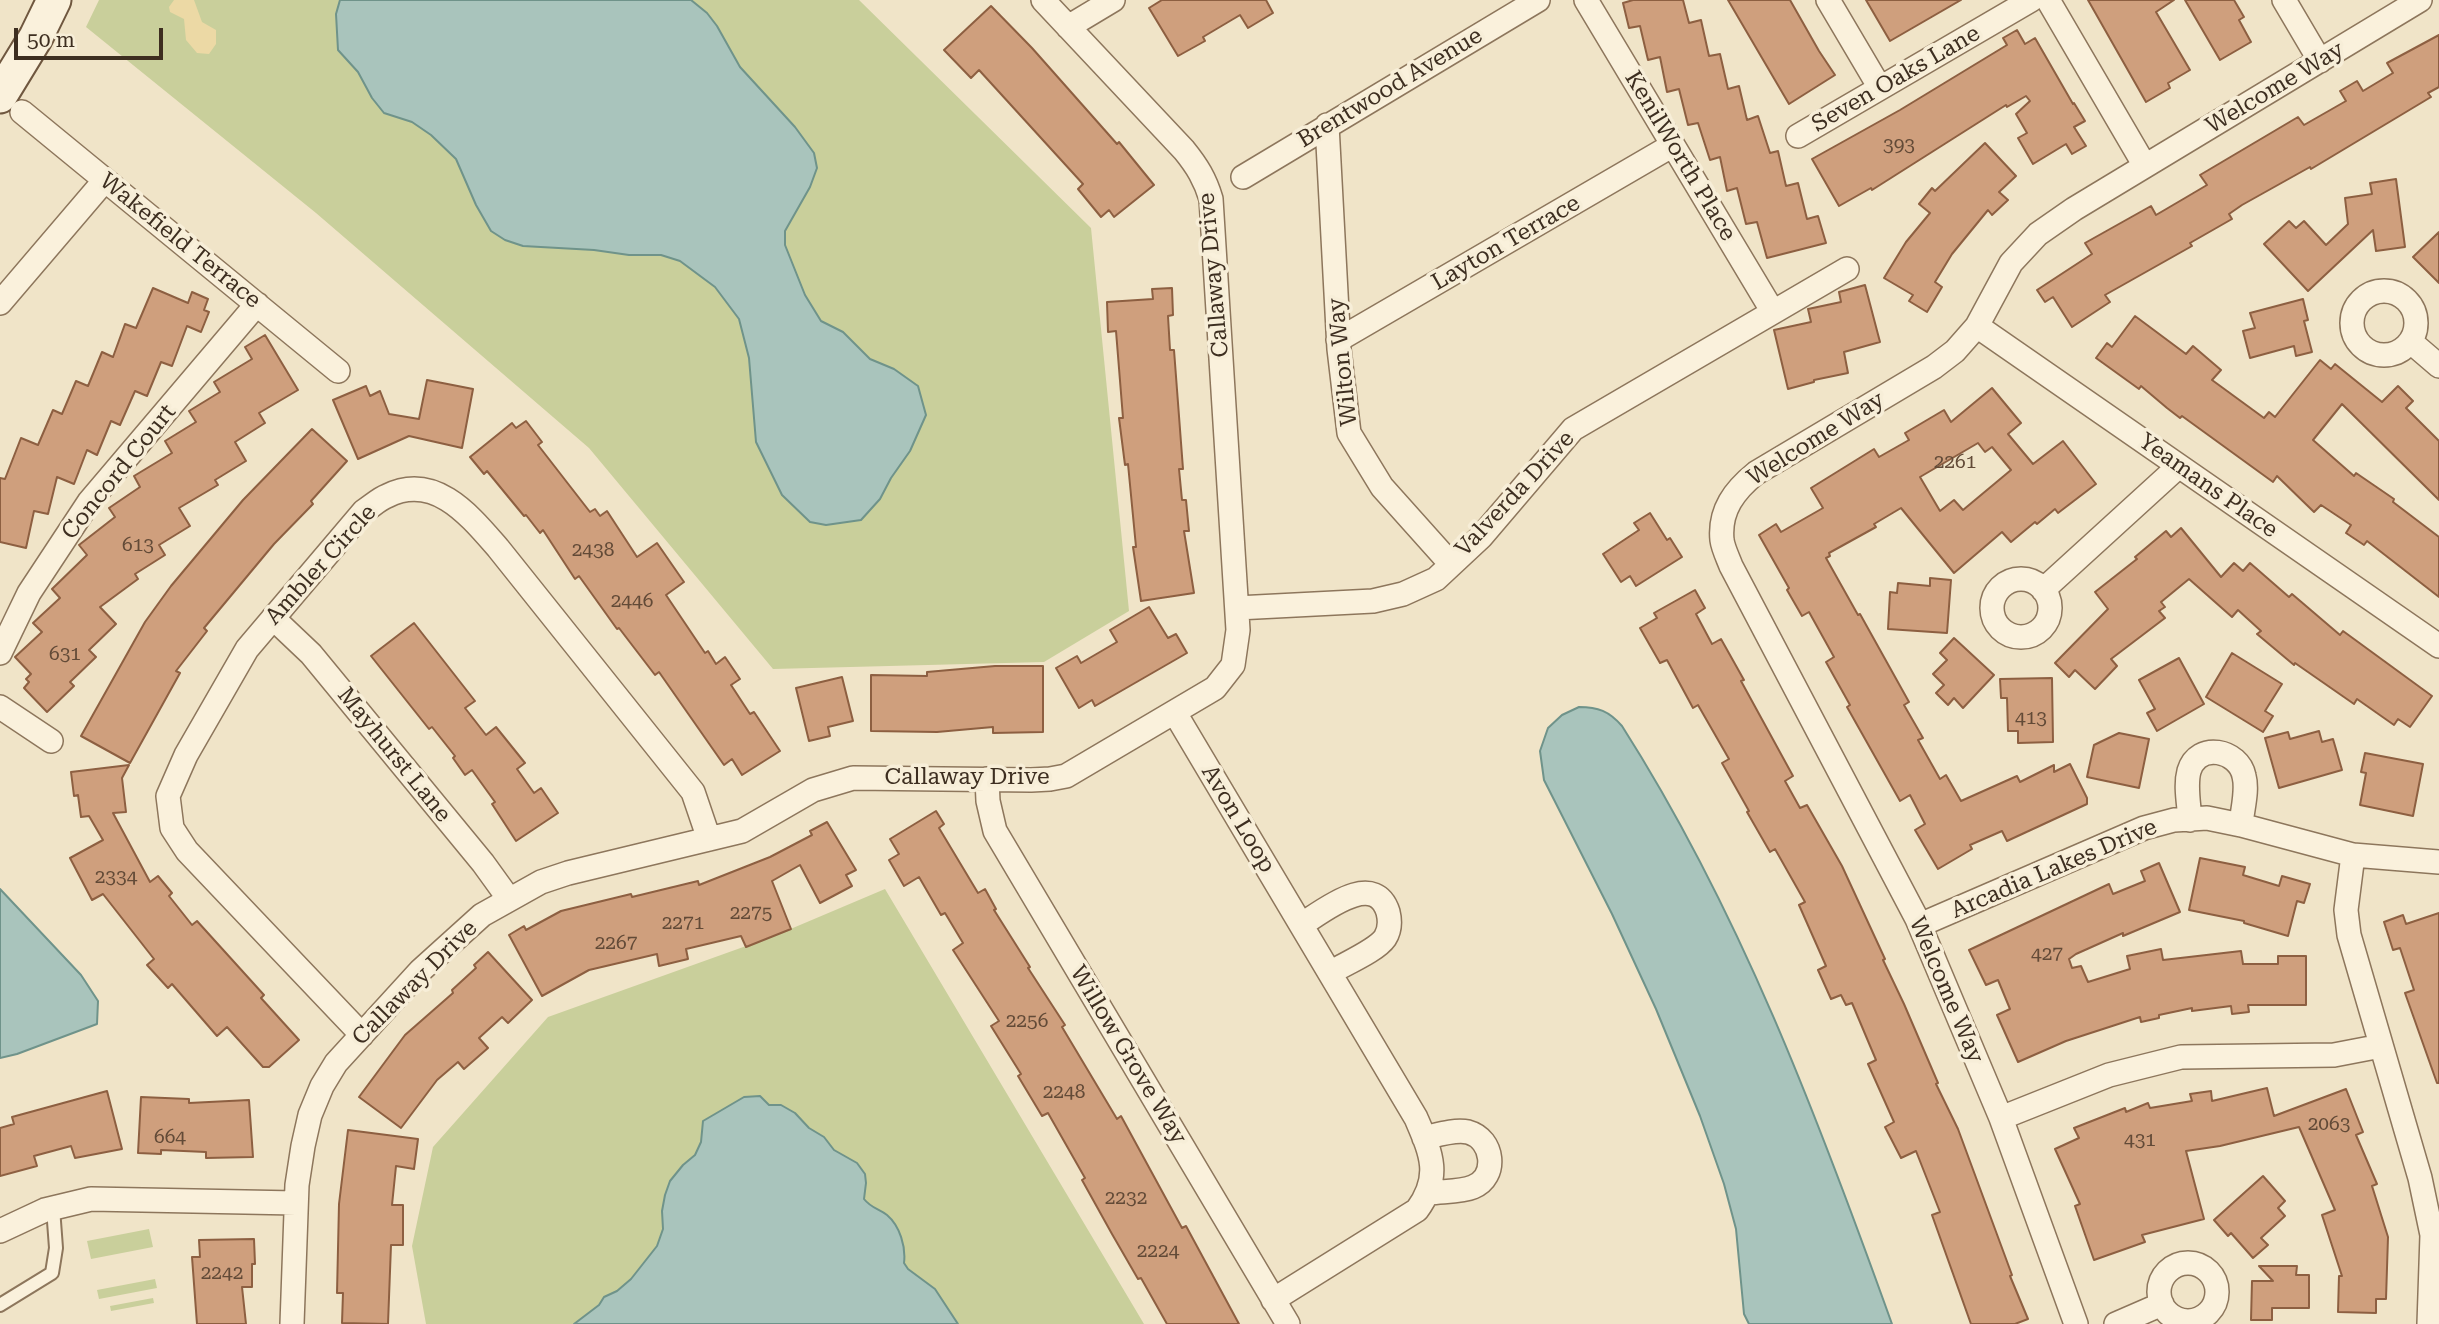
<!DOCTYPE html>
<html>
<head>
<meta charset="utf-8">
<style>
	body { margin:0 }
	#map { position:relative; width:2439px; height:1324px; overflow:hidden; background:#f0e4c8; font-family:"Roboto Serif",serif }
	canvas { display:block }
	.scale { position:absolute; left:14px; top:28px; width:149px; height:32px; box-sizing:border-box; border:4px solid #3d2e20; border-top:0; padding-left:9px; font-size:21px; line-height:24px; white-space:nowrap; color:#3d2e20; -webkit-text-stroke:5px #f7eed8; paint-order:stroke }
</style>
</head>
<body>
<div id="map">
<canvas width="2439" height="1324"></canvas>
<div class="scale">50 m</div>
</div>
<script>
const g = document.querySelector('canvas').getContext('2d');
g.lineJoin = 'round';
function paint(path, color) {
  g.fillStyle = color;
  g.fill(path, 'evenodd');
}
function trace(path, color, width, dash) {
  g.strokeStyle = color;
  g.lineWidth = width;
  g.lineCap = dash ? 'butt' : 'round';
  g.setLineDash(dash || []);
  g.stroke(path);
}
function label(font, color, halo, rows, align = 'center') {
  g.font = font + ' "Roboto Serif",serif';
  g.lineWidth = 7;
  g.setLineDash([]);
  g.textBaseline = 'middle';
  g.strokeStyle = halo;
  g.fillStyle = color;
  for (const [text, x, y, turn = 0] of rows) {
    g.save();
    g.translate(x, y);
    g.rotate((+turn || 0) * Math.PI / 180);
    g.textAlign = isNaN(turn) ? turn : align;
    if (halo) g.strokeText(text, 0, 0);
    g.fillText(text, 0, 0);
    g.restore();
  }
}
paint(new Path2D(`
	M99,0H859L1091,228L1129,611L1044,662L773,669L589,448L316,213L86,27Z
	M885,889L1144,1324H426L412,1246L433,1147L548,1017L774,936Z
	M149,1229L153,1247L91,1259L87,1241Z
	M155,1279L157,1288L99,1299L97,1290Z
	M153,1298L154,1303L111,1311L110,1306Z`), '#c9cf9b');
paint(new Path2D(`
	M174,0H194L202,22L216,30V44L209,54L197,53L186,40L184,19L170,12L169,7Z`), '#ecd9a5');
const water = new Path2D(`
	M340,0H691L707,13L717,26L740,67L795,127L814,153L817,168L810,187L785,231V245L805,295L821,321L843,332L870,359L894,369L918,386L926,415L910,451L891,478L880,499L861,520L826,525L810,522L782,495L756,442L749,358L739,319L715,287L680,261L661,255H629L594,250L523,246L505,240L491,231L476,205L456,159L431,135L412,122L384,113L372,98L358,72L338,50L336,14Z
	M1579,707C1598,707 1609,711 1622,726C1740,911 1818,1118 1892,1324H1749L1744,1314L1736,1229L1724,1184L1700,1116L1656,1009L1612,914L1544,780L1540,751L1548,728L1562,715Z
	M0,889L81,975L98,1001L97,1024L17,1054L0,1058Z
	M760,1096L769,1105H781L795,1113L809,1128L824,1137L834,1150L857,1163L865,1174L866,1183L864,1199C871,1208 879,1209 887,1215C900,1226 906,1247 904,1263L908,1269L935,1289L958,1324H574L599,1305L604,1297L617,1291L631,1279L657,1246L663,1229L662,1211L665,1195L670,1181L683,1165L695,1155L701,1142L703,1121L744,1097Z`);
paint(water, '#a9c4bc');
trace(water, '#6f938a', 2);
const building = new Path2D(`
	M1162,0H1266L1273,13L1248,28L1240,15L1203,37L1205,41L1178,56L1149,8Z
	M1633,0H1683L1689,23L1701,20L1709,56L1720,54L1728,89L1739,86L1747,120L1758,116L1770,153L1778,151L1786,186L1798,183L1807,219L1818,216L1826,243L1767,258L1757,222L1746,224L1737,188L1727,191L1720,157L1710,160L1698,123L1688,125L1679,89L1667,92L1660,57L1648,60L1640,26L1629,28L1623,3Z
	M1728,0H1790L1819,51L1835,75L1789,104Z
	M1866,0H1961L1890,41Z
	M2088,0H2174L2156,12L2190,70L2168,83L2170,88L2146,102Z
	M2185,0H2234L2244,17L2239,20L2251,42L2220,60Z
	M991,6L1032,48L1117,144L1119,142L1154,185L1114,217L1109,210L1101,217L1078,189L1083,184L979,70L971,78L944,50Z
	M2017,30L2025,44L2035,38L2073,104L2074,103L2085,121L2074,127L2086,146L2072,154L2066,144L2033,164L2018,138L2027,133L2016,114L2030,101L2026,96L2007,107L2006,105L1872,190L1871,188L1839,206L1812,159L1900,110L2007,45L2003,38Z
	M2439,35V87L2428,93L2431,97L2311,169L2310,167L2242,205L2229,214L2232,219L2190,243L2192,246L2105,295L2110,302L2072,327L2053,297L2045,302L2037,290L2092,254L2085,243L2151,206L2156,215L2185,198L2207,185L2200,175L2298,117L2304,125L2346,101L2340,91L2357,81L2363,91L2393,73L2387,63Z
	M1985,143L2016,176L1999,192L2008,200L1992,215L1988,210L1952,254L1935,282L1942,287L1927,312L1909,301L1913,295L1884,278L1906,242L1930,213L1919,204L1932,188L1935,191Z
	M2396,179L2405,247L2376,251L2373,230L2308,291L2264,244L2289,221L2296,228L2304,221L2326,245L2348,224L2345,198L2372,194L2370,183Z
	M2439,232V283L2413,257Z
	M1865,285L1880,342L1844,352L1848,373L1814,380V382L1788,389L1774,330L1811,322L1808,309L1841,302L1839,292Z
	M153,288L188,303L192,292L208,299L204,310L209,312L201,332L187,326L172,366L161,362L147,396L135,391L120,425L111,421L97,455L87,450L74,484L57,477L48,514L34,511L26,548L0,542V478L5,479L21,438L38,445L53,410L62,414L76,381L88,386L102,352L113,357L125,324L136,328Z
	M1172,288L1173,315L1168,316L1170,350H1174L1183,469H1179L1182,500H1186L1189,531H1184L1194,593L1141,601L1133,547H1136L1128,464L1125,465L1119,418H1123L1116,331L1108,332L1107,302L1153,299L1152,289Z
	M2303,299L2308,320L2304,321L2312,352L2296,356L2294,346L2250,358L2243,331L2255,328L2250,313Z
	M2135,316L2186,354L2193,346L2221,370L2212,380L2264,418L2269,412L2275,417L2320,360L2331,369L2335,364L2382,402L2398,386L2413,401L2406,408L2439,441V500L2342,404L2313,440L2354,476L2356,473L2394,499L2393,502L2439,537V597L2367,541L2364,545L2346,533L2351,525L2321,505L2314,512L2277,476L2273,482L2182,416L2180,418L2167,408L2141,386L2139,389L2096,358L2107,343L2112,347Z
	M265,335L298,390L259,413L265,423L235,442L246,461L215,480L218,485L179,508L190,526L159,545L165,555L135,574L138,579L100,607L116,624L89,650L96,657L70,682L74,686L47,712L24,688L29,682L26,679L31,674L15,657L42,632L33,623L60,598L52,589L87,555L79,545L115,517L109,508L140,487L134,476L172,453L165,441L196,422L189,411L220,392L214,382L252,359L245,347Z
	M427,380L473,389L462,448L409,436L358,459L333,400L366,386L370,396L380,391L389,414L419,419Z
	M1992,388L2021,423L2008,434L2033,464L2063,441L2096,484L2058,513L2055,509L2037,524L2035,522L2011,542L2002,532L1954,573L1901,508L1874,524L1876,527L1829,553L1830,556L1826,558L1858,615L1860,614L1909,702L1904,705L1923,738L1918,740L1940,779L1946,775L1961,801L2017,776L2020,782L2054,765V772L2070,764L2087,798V804L2007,841L2002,831L1970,845L1972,849L1938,869L1915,830L1925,824L1910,795L1900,801L1847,707L1850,705L1826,662L1834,657L1809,612L1802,616L1787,590L1789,588L1759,535L1776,524L1781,532L1823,508L1811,488L1874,449L1879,457L1909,440L1905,433L1944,410L1951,422ZM1978,443L1985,452L1992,447L2011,470L1963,510L1954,500L1940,511L1920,477Z
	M526,421L542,442L538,445L590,512L595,509L600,516L607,511L637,557L657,543L684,582L666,595L705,653L708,651L716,664L725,657L740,679L731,685L750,714L754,712L780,751L742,775L732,759L724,765L659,672L655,675L619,628L617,629L579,576L575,579L543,530L540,533L526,515L524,516L487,471L484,474L470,457L512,423L516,428Z
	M312,429L347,461L311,501L313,504L274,544L204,628L207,631L176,671L180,673L130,763L81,736L145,622L171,586L243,500Z
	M1650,513L1667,540L1670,538L1682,557L1636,586L1630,576L1621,582L1603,554L1639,530L1634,523Z
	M2181,528L2221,577L2234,563L2243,571L2250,563L2289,597L2292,594L2340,635L2343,631L2432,696L2410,727L2398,719L2394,725L2357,699L2354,704L2295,663L2294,665L2257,634L2261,631L2238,610L2232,617L2189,579L2161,602L2165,607L2159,611L2165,618L2111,659L2117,666L2095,689L2075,670L2069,677L2055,663L2108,609L2095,592L2137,559L2135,557L2166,531L2171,537Z
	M1930,578L1951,580L1947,633L1888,629L1890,592L1897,593L1898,583L1930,586Z
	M1695,590L1705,608L1696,614L1712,644L1721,639L1744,680L1741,681L1793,776L1785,781L1800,808L1807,805L1842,866L1885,959L1883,960L1904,1004L1938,1083L1936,1084L1958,1129L2012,1275L2010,1276L2028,1319L2015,1324H1971L1932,1215L1940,1212L1916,1151L1901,1158L1885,1127L1894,1122L1868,1064L1876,1060L1852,1003L1846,1005L1841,995L1831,999L1818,970L1826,966L1799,905L1805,902L1775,849L1770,852L1747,812L1749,811L1722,763L1729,759L1698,705L1693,708L1667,660L1660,663L1640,628L1657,618L1654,613Z
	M1149,607L1168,638L1176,634L1187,653L1095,706L1092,700L1079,708L1056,668L1077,656L1081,663L1117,642L1110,630Z
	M414,623L475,701L465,708L486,735L496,727L525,763L517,769L534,793L541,788L558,813L516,841L492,804L495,802L472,770L465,775L453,758L455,756L432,727L429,729L371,656Z
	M1954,638L1994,675L1963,708L1954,698L1948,705L1936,693L1944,685L1933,674L1947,660L1940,653Z
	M2232,653L2282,684L2265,711L2273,716L2263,732L2206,697Z
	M2179,658L2204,704L2157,731L2147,713L2155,709L2139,680Z
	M995,666H1043V732L993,733V727L937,732L871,731V675L927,676V672Z
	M842,677L853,721L828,727L830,736L809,741L796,688Z
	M2052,678L2053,742L2018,743V731H2008L2007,698H2001L2000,679Z
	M2319,731L2322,742L2333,739L2342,770L2279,788L2265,738L2288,732L2290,739Z
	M2119,733L2149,739L2139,788L2087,777L2094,745Z
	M2365,753L2423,764L2413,816L2360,805L2366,773L2361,772Z
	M129,765L122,778L126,812L113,813L150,882L158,876L172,893L169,896L192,925L197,921L264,995L261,998L299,1040L269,1067H263L227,1027L217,1036L172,984L168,988L147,965L154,959L103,894L92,900L70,858L103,840L89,816L81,817L78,795L74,796L71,772Z
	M936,811L944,824L939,828L978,893L985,889L996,909L994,910L1030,967L1028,968L1065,1025L1062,1027L1117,1119L1121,1116L1182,1228L1186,1226L1239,1324H1167L1141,1278L1138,1279L1112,1234L1082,1180L1085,1178L1048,1113L1042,1116L1018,1076L1021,1074L991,1026L999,1021L953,950L963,943L945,913L941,915L919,877L904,886L889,860L899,854L890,839Z
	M827,822L856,870L846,875L852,886L820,903L800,865L772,881L791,929L746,947L741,936L686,949L688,959L659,966L657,954L589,970L542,996L509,935L524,926L526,930L561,911L631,894L632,897L698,881L699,885L770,857L812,835L810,831Z
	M2200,858L2245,867L2243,875L2279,886L2282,876L2310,884L2304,903L2297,901L2288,936L2244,923V921L2189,910Z
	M2159,863L2180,912L2123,936V933L2076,954L2069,959L2072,968L2081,966L2088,982L2130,969L2127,956L2161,949L2163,960L2241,951L2243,964H2278V956H2306V1005H2248L2249,1012L2232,1014L2231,1006L2192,1011V1008L2159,1015V1018L2141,1022L2140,1017L2066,1041L2018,1062L1997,1015L2010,1009L1998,980L1986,985L1969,950L2109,884L2113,894L2145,881L2141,871Z
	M2439,913V1083H2437L2405,993L2414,990L2400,948L2393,950L2384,922L2403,915L2406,924Z
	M488,952L532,1000L508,1023L502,1017L479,1038L488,1048L464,1069L458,1062L437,1080L401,1128L359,1097L405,1035L453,993L452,990L476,968L474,965Z
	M2267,1088L2274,1116L2346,1089L2363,1132L2356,1135L2377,1184L2372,1186L2388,1237L2386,1299H2376V1313L2338,1312L2339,1276H2342L2322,1215L2335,1210L2299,1127L2220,1146L2186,1151L2204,1219L2142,1235L2145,1242L2094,1260L2075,1206L2080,1204L2055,1149L2079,1138L2074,1128L2125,1108L2126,1112L2148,1103L2150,1108L2192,1101L2190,1094L2211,1091L2212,1101Z
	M107,1091L122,1149L75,1158L71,1146L34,1156L37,1166L0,1176V1128L14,1124L12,1117Z
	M141,1097L189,1099V1103L249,1100L253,1157L206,1158V1152L161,1150V1154L138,1153Z
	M348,1130L418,1139L414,1169L396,1166L392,1205H403V1245H391L388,1324L342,1323L343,1293H337L339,1204Z
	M2263,1176L2285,1201L2278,1208L2285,1216L2261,1238L2268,1245L2253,1258L2231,1233L2228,1236L2214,1220Z
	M254,1239L255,1264H252V1287H242L246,1324H197L192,1257H200L199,1240Z
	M2259,1266H2297L2296,1275H2309V1308H2272V1320H2251L2252,1281H2273Z`);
paint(building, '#cf9f7d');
trace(building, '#8d5f41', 2);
const lane = new Path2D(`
	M0,1305L52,1273L56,1248L53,1208`);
const street = new Path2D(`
	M1586,0L1773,312
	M1828,0L1880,88
	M2048,0L2145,166
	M2284,0L2320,61
	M1068,27L1113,0
	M22,112L338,371
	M1327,125L1339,349L1349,433L1382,487L1450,563
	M1798,136L2031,0
	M1243,177L1538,0
	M2352 323a32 32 0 1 1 64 0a32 32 0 1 1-64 0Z
	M0,303L105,180
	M1977,326L2439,646
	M1338,340L1673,145
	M2411,342L2439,366
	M1992 608a29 29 0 1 1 58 0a29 29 0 1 1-58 0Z
	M2043,590L2179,466
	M1237,608L1373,601L1403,594L1436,579L1481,537L1573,429L1847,269
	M273,618L311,654L483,863L509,899
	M0,653L29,593L89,502L257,304
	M0,707L51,741
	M1175,713L1416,1118C1431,1153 1442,1176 1417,1210L1273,1300
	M987,779L988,801L995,831L1288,1324
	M2190,820C2189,804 2185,786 2189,771C2198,741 2239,750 2244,776C2248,791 2242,810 2241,825
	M2353,855L2346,910L2349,935L2420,1178L2432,1235L2429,1324
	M1301,925C1322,912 1374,869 1388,912C1390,920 1390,930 1385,938C1376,951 1344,964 1330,973
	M1920,925L2144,828L2174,820L2207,818L2241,825L2353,855L2439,862
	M362,1035L187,851L172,828L168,796L186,755L247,649L364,511C372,506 379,499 387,496C435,472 470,516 498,548L693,792L709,839
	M2001,1118L2109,1075L2181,1057L2334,1055L2381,1046
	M1424,1138C1437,1135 1455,1129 1468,1132C1494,1139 1498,1177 1473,1187C1461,1192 1443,1191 1429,1193
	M0,1231L45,1210L91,1199L296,1203
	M2159 1292a29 29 0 1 1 58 0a29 29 0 1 1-58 0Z
	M292,1324L297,1185L303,1146L310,1115L322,1086L336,1063L420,971L482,915L541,882L568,873L742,831L813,790L853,778L1031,780L1050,779L1066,776L1215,688L1233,665L1238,630L1211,199C1205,179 1197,166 1184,150L1043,0
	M2076,1324L2001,1118L1917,919L1731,566C1728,558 1723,548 1722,540C1719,510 1735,490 1756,473L1934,367L1955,351L1977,326L2011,263L2038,234L2074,209L2420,0
	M2116,1324L2162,1304`);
const secondary = new Path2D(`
	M0,96L36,37L54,0`);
trace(lane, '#8d765c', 16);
trace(street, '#8d765c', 26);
trace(secondary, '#6f573f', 37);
trace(lane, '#faf1dc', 12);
trace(street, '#faf1dc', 23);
trace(secondary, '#faf1dc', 33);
label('19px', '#624a37', null, [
	["393",1899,145],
	["2261",1955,462],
	["613",138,545],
	["2438",593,550],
	["2446",632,601],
	["631",65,654],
	["413",2031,718],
	["2334",116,877],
	["2275",751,913],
	["2271",683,923],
	["2267",616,943],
	["427",2047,954],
	["2256",1027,1021],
	["2248",1064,1092],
	["2063",2329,1124],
	["664",170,1137],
	["431",2140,1140],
	["2232",1126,1198],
	["2224",1158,1251],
	["2242",222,1273]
]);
label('23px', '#3d2e20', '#f7eed8', [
	["Seven Oaks Lane",1896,79,-30],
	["Brentwood Avenue",1390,88,-31],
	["Welcome Way",2275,88,-31],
	["KenilWorth Place",1680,156,59],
	["Wakefield Terrace",180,241,39],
	["Layton Terrace",1506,243,-30],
	["Callaway Drive",1214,275,-95],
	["Wilton Way",1343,362,-96],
	["Welcome Way",1816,439,-32],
	["Concord Court",119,472,-51],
	["Yeamans Place",2208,486,35],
	["Valverda Drive",1515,494,-47],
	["Ambler Circle",321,565,-48],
	["Mayhurst Lane",394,755,51],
	["Callaway Drive",967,777],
	["Avon Loop",1238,819,59],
	["Arcadia Lakes Drive",2054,869,-23],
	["Callaway Drive",415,983,-45],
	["Welcome Way",1946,990,67],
	["Willow Grove Way",1128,1055,59]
]);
</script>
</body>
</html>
